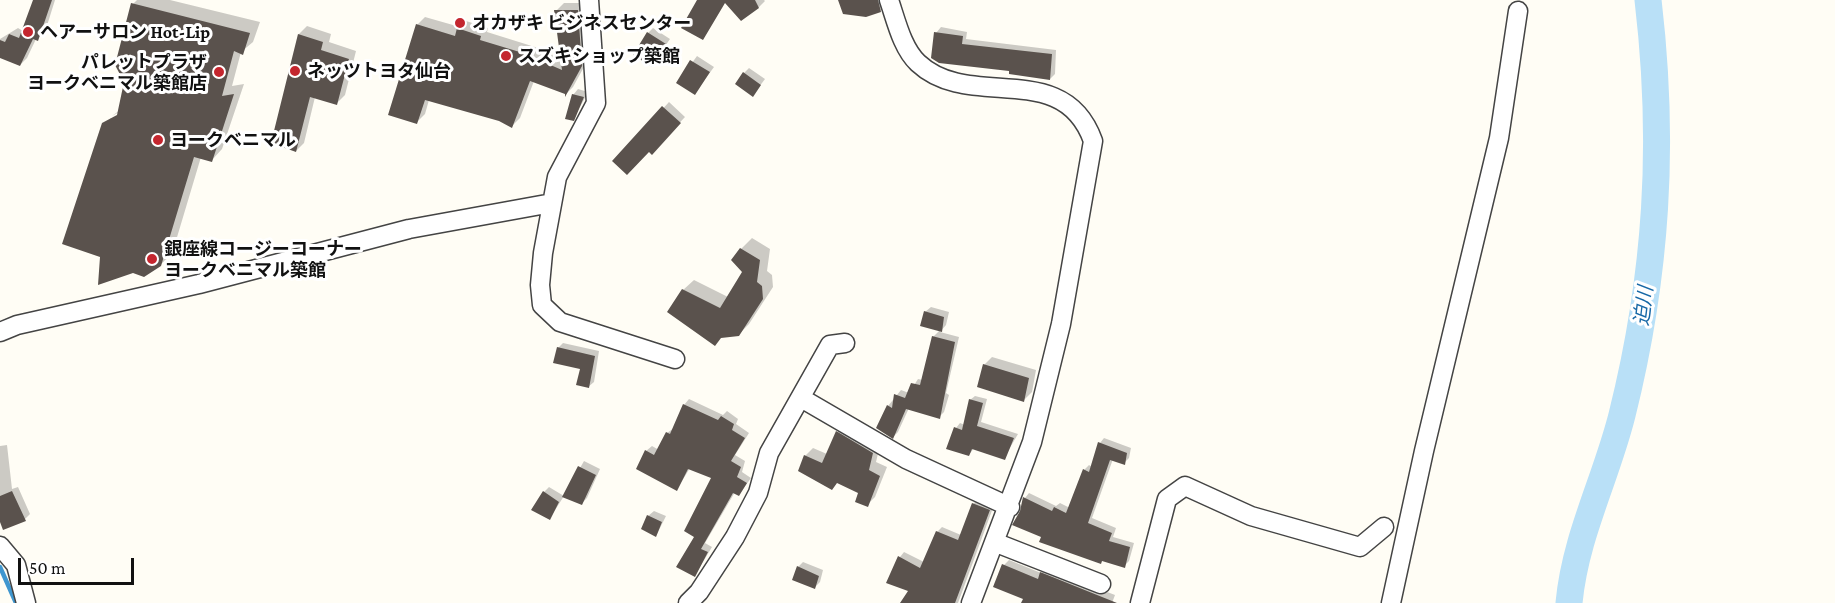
<!DOCTYPE html>
<html>
<head>
<meta charset="utf-8">
<style>
	body { margin:0 }
	#map { position:relative; width:1835px; height:603px; overflow:hidden; background:#fffdf5; font-family:"Crimson Pro",serif }
	canvas { display:block }
	.scale { position:absolute; left:18px; top:558px; width:116px; height:27px; box-sizing:border-box; border:3px solid #111; border-top:0; padding-left:8px; font-size:18px; line-height:21px; white-space:nowrap; color:#111; -webkit-text-stroke:4px #fff; paint-order:stroke }
</style>
</head>
<body>
<div id="map">
<canvas width="1835" height="603"></canvas>
<div class="scale">50 m</div>
</div>
<script>
const g = document.querySelector('canvas').getContext('2d');
g.lineJoin = 'round';
function paint(path, color) {
  g.fillStyle = color;
  g.fill(path, 'evenodd');
}
function trace(path, color, width, dash) {
  g.strokeStyle = color;
  g.lineWidth = width;
  g.lineCap = dash ? 'butt' : 'round';
  g.setLineDash(dash || []);
  g.stroke(path);
}
function label(font, color, halo, rows, align = 'center') {
  g.font = font + ' "Crimson Pro","Noto Sans JP",serif';
  g.lineWidth = 6;
  g.setLineDash([]);
  g.textBaseline = 'middle';
  g.strokeStyle = halo;
  g.fillStyle = color;
  for (const [text, x, y, turn = 0] of rows) {
    g.save();
    g.translate(x, y);
    g.rotate((+turn || 0) * Math.PI / 180);
    g.textAlign = isNaN(turn) ? turn : align;
    if (halo) g.strokeText(text, 0, 0);
    g.fillText(text, 0, 0);
    g.restore();
  }
}
paint(new Path2D(`
	M34,0H55L45,32L36,39L27,58L20,65L0,57V39L18,28L23,31Z
	M137,0H170L260,22L253,42L241,52L232,86L244,84L222,149L212,160L201,157L172,254L160,265L104,124L111,118V120L124,112L123,110L112,116L120,110L126,82L133,4Z
	M724,0H764L765,1L759,7Z
	M839,0H886L887,4L880,11Z
	M564,3H585L590,56L573,87L566,94L534,81L520,118L512,126L500,120L429,100L425,114L417,122V25L425,17L460,27L466,21L488,28L487,32L535,47L562,59L556,11Z
	M307,26L331,34L329,42L356,51L345,95L337,103L315,97L304,143L296,151L273,142L299,34Z
	M941,27L967,32L966,39L1056,50L1055,74L1050,79L1011,70L936,33Z
	M653,28L670,39L652,65L648,33Z
	M697,56L714,67L695,93L678,82Z
	M749,68L765,79L753,95L744,73Z
	M578,89L588,92L573,120V95Z
	M669,102L685,117L652,152L649,150L615,161Z
	M752,238L770,249L767,271L772,275L773,287L749,324L738,335L683,290L694,280L728,297L744,272L741,249Z
	M931,307L949,312L946,325L940,332L959,337L946,393L949,395L944,412L939,417L909,408L898,432L893,437L888,406L901,390L909,393L918,379L923,380L933,337L940,330L925,312Z
	M563,343L599,351L594,382L588,387L581,368L558,348Z
	M992,357L1036,370L1032,392L1024,400L984,365Z
	M975,396L987,399L981,422L1018,434L1004,458L974,448L969,455L956,428L960,423L965,425L970,400Z
	M689,399L723,415L727,411L738,419L736,424L749,433L735,455L745,461L742,472L751,478L743,489L735,492L705,543L712,547L695,575L696,536L713,477L690,468L677,489L646,451L652,446L659,450L667,433L674,428L684,405Z
	M845,424L880,445L876,462L887,467L875,497L867,505L860,492L805,456L813,448L827,454L837,432Z
	M1104,438L1131,448L1129,458L1124,463L1113,459L1092,518L1116,528L1113,537L1134,543L1129,561L1124,566L1043,536L1022,512L1025,498L1029,493L1056,506L1060,503L1070,508L1084,470L1089,465L1092,467L1100,443Z
	M7,445L12,489L18,487L30,514L25,519L0,518V446Z
	M584,461L600,469L587,498L582,503L564,496Z
	M549,487L564,496L550,518L544,492Z
	M978,499L994,505L958,603H903L910,590L900,557L904,552L924,562L937,532L942,527L961,535L973,504Z
	M654,511L666,516L656,536L648,516Z
	M1009,560L1041,573L1046,568L1115,595L1112,603H1023L1025,598L1004,565Z
	M803,562L823,570L820,582L815,587L798,567Z`), '#0003');
trace(new Path2D(`
	M0,567L16,603`), '#3f96cf', 4.5);
trace(new Path2D(`
	M1569,603C1575,537 1606,479 1622,415C1657,275 1665,143 1648,0`), '#b9e0f7', 27);
paint(new Path2D(`
	M33,0H52L38,41L33,39L20,66L0,58V40L5,42L9,34L19,38Z
	M697,0H755L759,8L741,21L725,3L703,40L681,28Z
	M838,0H878L881,12L866,17L843,14Z
	M131,3L250,33L243,55L234,51L222,96L234,94L212,162L194,157L161,266L144,277L133,273L98,285L100,257L62,244L102,123L117,115L124,82L115,65Z
	M554,10H578L582,66L565,97V94L530,81L512,128L499,121L425,100L417,124L388,115L416,24L455,36L457,28L481,36L480,40L523,53L562,70Z
	M647,32L666,44L652,67L633,55Z
	M934,32L963,36L962,44L1052,54L1050,80L1009,74V71L939,63L931,58Z
	M298,34L323,42L321,50L349,59L337,105L310,97L296,152L271,143Z
	M690,60L710,72L695,95L676,83Z
	M743,72L761,85L753,97L735,84Z
	M572,94L584,97L574,121L565,119Z
	M662,106L681,123L652,155L649,152L627,175L612,161Z
	M740,248L760,260L757,282L762,286L763,299L739,336L721,338L715,346L667,312L682,289L720,308L742,272L731,260Z
	M924,311L944,317L942,332L920,326Z
	M932,336L955,342L940,419L906,409L893,439L876,428L887,405L892,408L894,394L905,398L911,383L920,385Z
	M557,347L595,356L589,388L576,385L580,369L553,363Z
	M983,364L1029,378L1024,402L977,387Z
	M969,399L983,403L977,426L1014,438L1005,460L972,449L969,456L946,449L954,427L962,430Z
	M683,404L718,420L721,416L734,424L732,430L745,438L731,461L741,467L737,477L747,483L739,496L733,493L701,549L708,552L695,577L676,567L694,537L684,531L711,478L688,469L677,491L636,469L645,450L654,455L666,432L670,434Z
	M836,431L873,453L869,470L880,476L868,507L855,502L858,493L837,483L832,490L798,471L804,455L822,463Z
	M1098,442L1127,453L1125,465L1110,460L1088,523L1112,533L1109,541L1130,547L1125,568L1102,561L1101,564L1039,542L1041,537L1012,525L1020,511L1023,497L1052,511L1054,507L1066,513L1083,469L1089,472Z
	M578,466L596,475L582,505L562,497Z
	M12,491L26,521L3,530L0,522V496Z
	M543,491L559,502L550,520L531,510Z
	M972,503L990,510L955,603H900L908,591L886,583L898,556L920,568L936,531L958,540Z
	M647,515L662,522L656,537L641,529Z
	M1002,564L1038,579L1040,572L1117,603H1021L1023,599L993,587Z
	M797,566L819,576L815,589L792,580Z`), '#5a524d');
const minor = new Path2D(`
	M589,0L596,103L557,177L543,253L540,285L542,305L560,322L675,359
	M889,0C896,20 902,48 918,63C970,112 1063,57 1093,141L1061,324L1032,442L971,603
	M0,332L17,325L199,284L409,229L552,203
	M801,398L906,459L1010,507
	M994,542L1101,584
	M0,546L16,565L26,603
	M688,603L699,592L735,537L758,493L769,453L830,345L845,343
	M1140,603L1167,499L1185,486L1251,516L1360,547L1384,527
	M1391,603L1424,451L1499,138L1518,11`);
trace(minor, '#444', 21);
trace(minor, '#fff', 18);
for (const [x, y, r, color] of [
	[460,23,6,"#c4262e"],
	[28,32,6,"#c4262e"],
	[506,56,6,"#c4262e"],
	[295,71,6,"#c4262e"],
	[219,72,6,"#c4262e"],
	[158,140,6,"#c4262e"],
	[152,259,6,"#c4262e"]
]) {
  const dot = new Path2D();
  dot.arc(x, y, r, 0, 2 * Math.PI);
  g.fillStyle = color;
  g.fill(dot);
  trace(dot, '#fff', 2);
}
label('bold 18px', '#111', '#fff', [
	["オカザキ ビジネスセンター",472,23],
	["ヘアーサロン Hot-Lip",40,32],
	["スズキショップ築館",518,56],
	["パレットプラザ",207,62,"right"],
	["ヨークベニマル築館店",207,83,"right"],
	["ネッツトヨタ仙台",307,71],
	["ヨークベニマル",170,140],
	["銀座線コージーコーナー",164,249],
	["ヨークベニマル築館",164,270]
], 'left');
label('italic 20px', '#1768a6', '#fff', [
	["迫川",1644,306,-83]
]);
</script>
</body>
</html>
